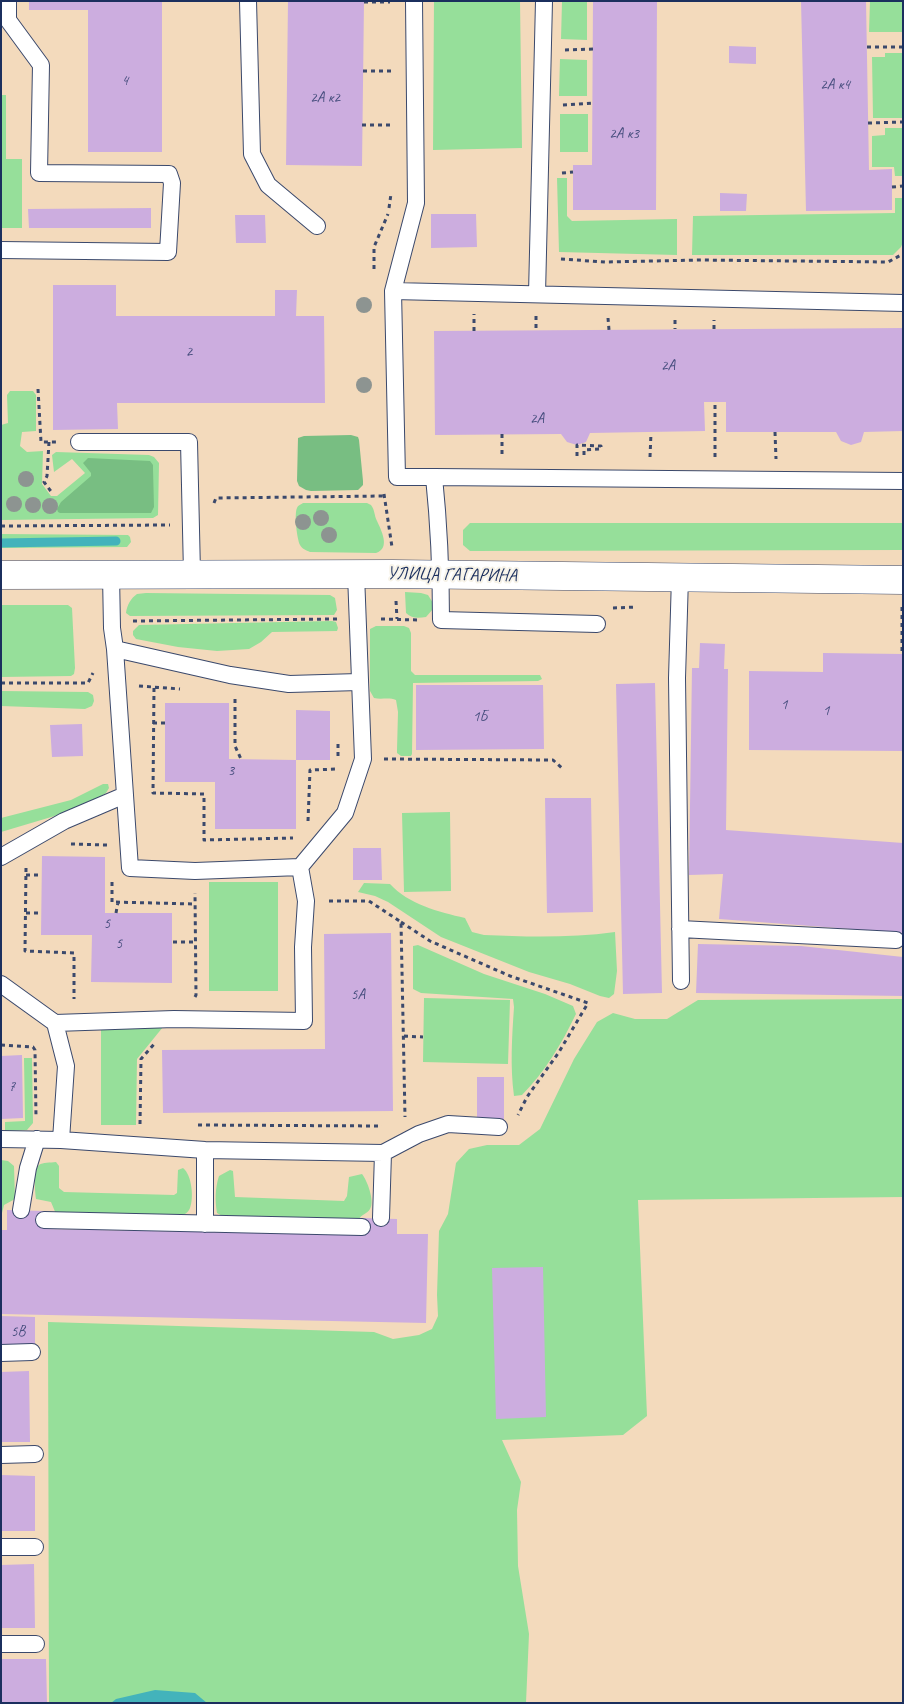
<!DOCTYPE html>
<html>
<head>
<meta charset="utf-8">
<style>
	body { margin:0 }
	#map { position:relative; width:904px; height:1704px; overflow:hidden; background:#f3dabc; font-family:Caveat,sans-serif }
	canvas { display:block }
	.frame { position:absolute; inset:0; border:2px solid #1b2f5e; pointer-events:none }
</style>
</head>
<body>
<div id="map">
<canvas width="904" height="1704"></canvas>
<div class="frame"></div>
</div>
<script>
const g = document.querySelector('canvas').getContext('2d');
g.lineJoin = 'round';
function paint(path, color) {
  g.fillStyle = color;
  g.fill(path, 'evenodd');
}
function trace(path, color, width, dash) {
  g.strokeStyle = color;
  g.lineWidth = width;
  g.lineCap = dash ? 'butt' : 'round';
  g.setLineDash(dash || []);
  g.stroke(path);
}
function label(font, color, halo, rows, align = 'center') {
  g.font = font + ' Caveat,sans-serif';
  g.lineWidth = 4;
  g.setLineDash([]);
  g.textBaseline = 'middle';
  g.strokeStyle = halo;
  g.fillStyle = color;
  for (const [text, x, y, turn = 0] of rows) {
    g.save();
    g.translate(x, y);
    g.rotate((+turn || 0) * Math.PI / 180);
    g.textAlign = isNaN(turn) ? turn : align;
    if (halo) g.strokeText(text, 0, 0);
    g.fillText(text, 0, 0);
    g.restore();
  }
}
paint(new Path2D(`
	M434,1H520L522,148L433,150Z
	M870,1H903V32H869Z
	M562,2H587V40L561,39Z
	M885,53H903V118H873L872,57H885Z
	M560,59L587,60V96H559Z
	M1,95H6V159H22V228H1Z
	M560,114H588V152H560Z
	M885,128H903V176H895L894,167H872V136L885,135Z
	M557,178H567V216L572,221L677,219V255L559,252Z
	M895,198H903V242L901,247L893,255H692L693,216L895,213Z
	M10,391H33L36,395V431L22,432L20,446L27,452L43,451L42,484L51,496H57L85,473L72,459L54,472L52,455L56,452L149,455L154,457L159,463L158,515L153,518L1,520V425L8,423L7,395Z
	M303,503H367L371,505C375,510 374,515 377,521C381,530 391,548 376,553L310,552C306,550 302,549 300,545C297,539 294,514 297,508C298,505 300,505 303,503Z
	M470,523H903V550L470,551L463,545V530Z
	M1,534L128,535L130,537L131,542L127,547L1,548Z
	M405,592L421,593L428,595L433,603V609L426,617C419,618 412,619 406,613Z
	M146,593L330,595L335,598L337,610L334,615L130,616L126,613C127,605 131,598 137,594Z
	M1,605H68L72,608L75,668L74,674L71,676L1,677Z
	M332,621L336,622L338,628L337,631L272,632L261,642L249,649L217,651L178,647L136,639L133,635V631L139,625Z
	M376,626H404L409,628L411,633V671L415,675H540L542,679L538,681L413,683L412,754L411,756H401L397,753V750L398,712L396,700C389,697 381,700 374,698L370,691V629Z
	M1,691L88,692L93,695L94,701L92,706L85,709L1,706Z
	M103,784H108L109,788L106,793L100,797L58,815L1,832V818L71,800Z
	M450,812L451,891L404,892L402,813Z
	M209,882H278V991H209Z
	M364,883L390,884C408,904 439,912 465,918L472,932L484,935C527,937 572,938 615,932L617,971L614,994L609,998L600,996L570,984L529,972L441,937L388,902L375,896L358,892Z
	M418,945L484,974L545,994L573,1006L576,1014C562,1043 545,1072 522,1095L514,1096C510,1066 512,1037 514,1007L513,999L421,993L413,989V946Z
	M424,998L510,1000L508,1064L423,1062Z
	M903,999V1197L638,1200L647,1416L623,1435L502,1440L521,1482L517,1510L518,1566L529,1634L526,1703H49L48,1322L374,1332L393,1339L419,1335L432,1329L438,1316L437,1295L439,1231L448,1214L456,1163L469,1149L487,1145H519L540,1129L574,1059L597,1022L613,1013L635,1019H667L698,1000Z
	M163,1027L137,1059L136,1125H101V1029Z
	M24,1058H32L33,1123L27,1130L5,1131V1122L25,1121Z
	M1,1160L8,1161L14,1166L15,1199L4,1205L1,1217Z
	M56,1162L59,1166V1188L64,1192L174,1195L177,1193L178,1170L183,1168C192,1175 194,1198 190,1208C188,1213 184,1215 180,1216L56,1214L51,1202L36,1199C35,1191 33,1171 39,1165C43,1162 50,1163 56,1162Z
	M230,1170L233,1171L235,1197L344,1201L347,1196L349,1177L362,1174C367,1180 375,1201 370,1209C367,1214 362,1214 359,1219L226,1218L217,1213C215,1201 215,1188 219,1176Z`), '#96df9a');
paint(new Path2D(`
	M351,435L358,437L359,440L363,481V485L358,490L311,491L306,490L299,486L297,481L298,438L304,436Z
	M88,458L150,461L153,465V469L154,507L151,513H60L58,512L57,509L61,502L91,476V473L83,463Z`), '#78be82');
paint(new Path2D(`
	M155,1690L195,1693L207,1703H111L116,1699Z`), '#43b3bb');
trace(new Path2D(`
	M1,543L116,541`), '#43b3bb', 9);
paint(new Path2D(`
	M29,1H162V152H88V10H29Z
	M288,1H364L362,166L286,165Z
	M593,1H657L656,210H573V165H592Z
	M801,1H866L869,170L892,169V210L806,211Z
	M729,46L756,47V64L729,63Z
	M720,193L747,194L746,211H720Z
	M151,208V228H29L28,209Z
	M431,214H476L477,247L431,248Z
	M235,215H265L266,243H236Z
	M53,285H116V316H275V290H297L296,316H324L325,403H117L118,429L53,430Z
	M903,328V431L864,432L861,442L851,445L841,441L836,432H726V402H704L705,431L590,433L586,442L577,445L567,442L561,434L435,435L434,331Z
	M700,643L725,644L724,669H728L726,830L903,843V933L719,919L723,874L689,875L692,668H699Z
	M823,653L903,654V751L749,750V671L823,672Z
	M655,683L662,993L623,994L616,684Z
	M416,685H543L544,749L416,750Z
	M165,703H229V759L296,760V829H215V782H165Z
	M296,710L330,711V760H296Z
	M82,724L83,756L52,757L50,725Z
	M545,798H591L593,912L547,913Z
	M353,848H381L382,880H353Z
	M42,856L105,857V913H172V983L91,982L92,935H41Z
	M391,933L393,1111L163,1113L162,1050L325,1049L324,934Z
	M698,944L801,946L903,957V996L696,993Z
	M22,1055L23,1118L1,1119V1056Z
	M477,1077H504V1119L477,1120Z
	M7,1210L44,1211V1229L362,1235L363,1218L397,1219V1234H428L426,1323L1,1314V1230H7Z
	M543,1267L546,1417L496,1419L492,1268Z
	M1,1316L35,1317V1348L1,1347Z
	M29,1371L30,1442H1V1372Z
	M1,1475L35,1476V1531H1Z
	M34,1564L35,1628H1V1565Z
	M1,1659H46L47,1703H1Z`), '#ccaddf');
const lane = new Path2D(`
	M248,1L252,154L268,185L317,226
	M414,1L416,203L393,291L397,477H434C439,525 441,572 441,620L597,624
	M1,250L168,252L172,183L169,174L39,173L41,65L8,20V1
	M393,291L903,303
	M537,294L544,1
	M79,442H189L192,573
	M434,477L903,481
	M111,575L112,628L115,649L130,868L195,871L300,867L345,813L363,759L356,574
	M680,577L677,678L681,981
	M115,649L230,675L289,684L359,682
	M1,857L64,821L125,795
	M680,929L896,940
	M1,984L55,1023L66,1066L61,1140L1,1139
	M55,1023L174,1019L304,1021L303,947L306,901L300,867
	M61,1140L205,1150L383,1153L419,1134L448,1124L499,1127
	M205,1150V1224
	M21,1210L28,1168L37,1139
	M381,1218L383,1153
	M44,1220L362,1227
	M1,1353L32,1352
	M1,1455L35,1454
	M1,1547H35
	M1,1644H36`);
const street = new Path2D(`
	M1,575L393,574L903,580`);
trace(lane, '#3b496c', 18);
trace(street, '#3b496c', 29);
trace(new Path2D(`
	M364,2H390
	M867,47H903
	M565,50L593,49
	M363,71H392
	M563,105L593,103
	M868,123L903,122
	M362,125H392
	M562,173L573,172
	M892,187L903,186
	M389,208L391,194
	M561,259L605,262L701,260L888,262L903,254
	M374,269V247L388,214
	M536,316V331
	M608,318L609,330
	M675,320V329
	M714,329V320
	M474,331V314
	M38,389L41,442H57
	M775,432L776,459
	M502,434V456
	M49,442L47,476L44,482L53,494
	M577,456V445L601,446V449L584,450V457
	M650,457L651,433
	M715,457V402
	M384,494L392,547
	M214,503L216,498L383,496V494
	M1,526L170,525
	M396,601L397,619
	M902,607V654
	M613,608L637,607
	M381,619L419,620
	M133,621L337,619
	M1,683H88L93,673
	M139,686L180,689
	M154,688L153,793L204,794V840L293,838
	M235,699V746L241,759
	M153,723H165
	M338,744V758
	M384,759L553,760L563,769
	M308,821L310,770L338,769
	M71,844L107,845
	M26,868L25,951L74,953V999
	M26,875H41
	M112,882V902L195,904
	M329,901H369L401,922L405,1117
	M26,913H41
	M116,913L118,902
	M401,922L430,941L510,976L588,1003L559,1052L527,1097L518,1115
	M173,942H195
	M195,997L196,995L195,893
	M404,1036L423,1037
	M1,1045L33,1047L35,1050L36,1117
	M140,1124L141,1059L155,1043
	M198,1125L382,1126`), '#3b496c', 3, [4, 4]);
trace(lane, '#fff', 16);
trace(street, '#fff', 28);
g.fillStyle = '#8d9491';
for (const [x, y] of [
	[364,305],
	[364,385],
	[26,479],
	[14,504],
	[33,505],
	[50,506],
	[321,518],
	[303,522],
	[329,535]
]) {
  g.beginPath();
  g.arc(x, y, 8, 0, 2 * Math.PI);
  g.fill();
}
label('15px', '#474e7e', null, [
	["4",125,81],
	["2А к4",835,85],
	["2А к2",325,98],
	["2А к3",624,134],
	["2",189,352],
	["2А",668,366],
	["2А",537,419],
	["1",784,705],
	["1",826,711],
	["1Б",480,717],
	["3",231,771],
	["5",107,924],
	["5",119,944],
	["5А",358,995],
	["7",12,1087],
	["5В",18,1332]
]);
label('18px', '#1b2f5e', '#f7f3e8', [
	["УЛИЦА ГАГАРИНА",452,575,1]
]);
</script>
</body>
</html>
